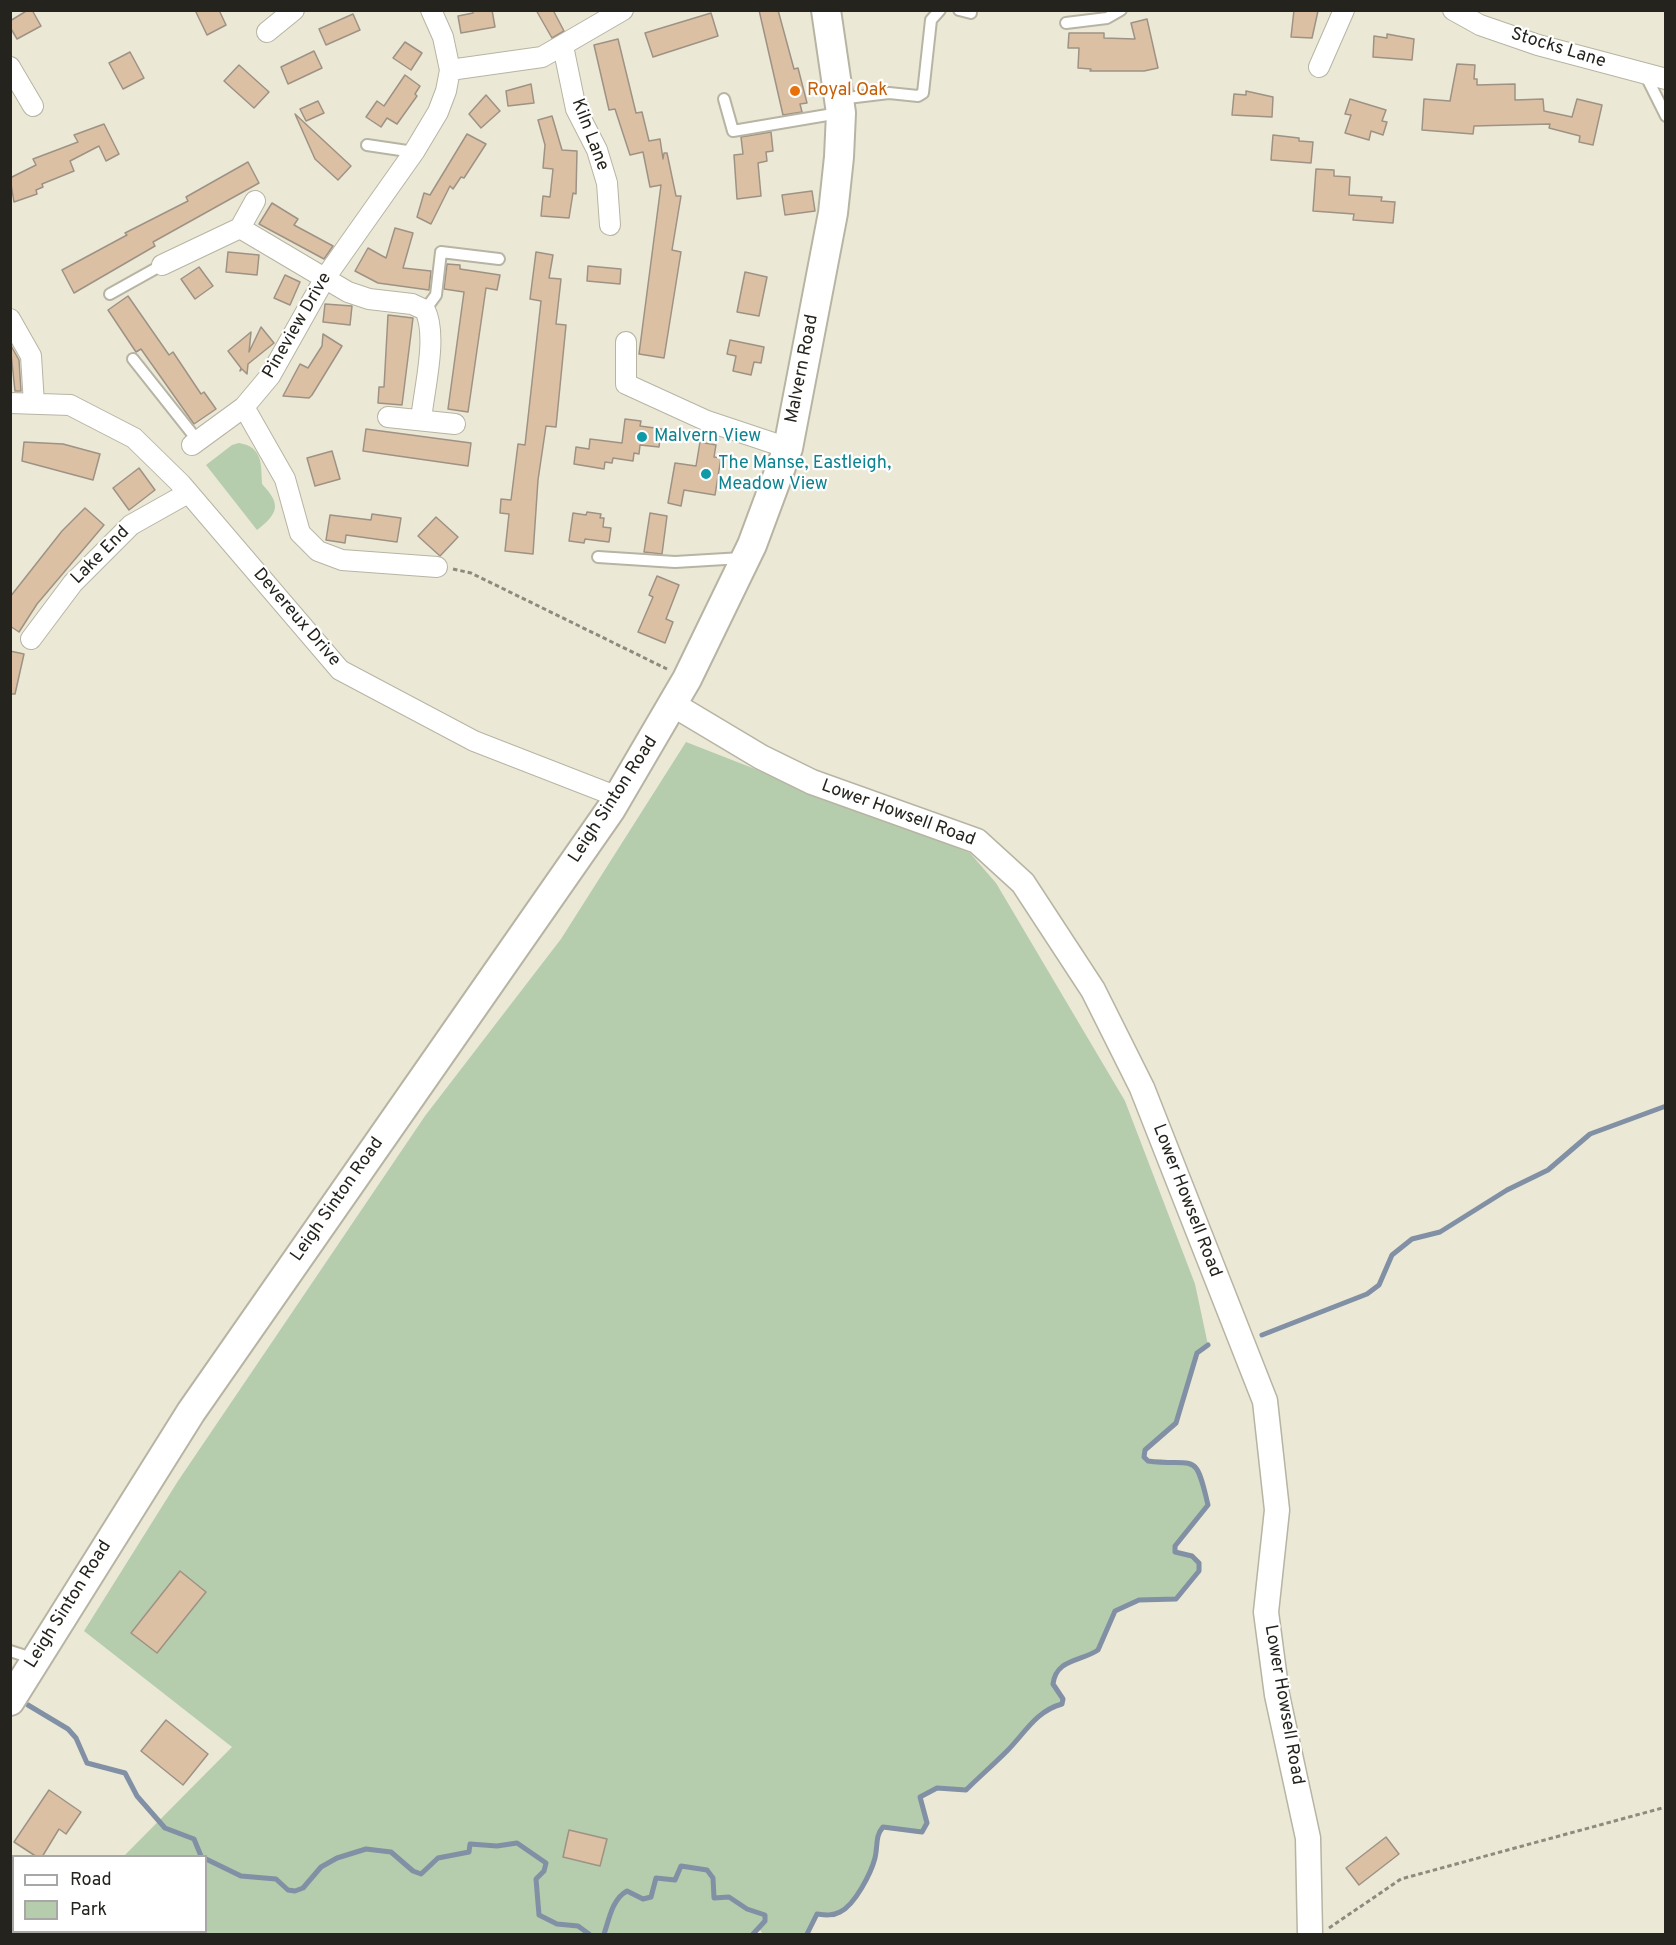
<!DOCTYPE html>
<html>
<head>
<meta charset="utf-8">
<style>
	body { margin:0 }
	#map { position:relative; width:1676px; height:1945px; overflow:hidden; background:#ebe8d6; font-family:Overpass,sans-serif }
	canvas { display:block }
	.frame { position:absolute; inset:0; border:12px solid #25231d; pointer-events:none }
	.legend { position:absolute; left:12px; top:1855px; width:195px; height:78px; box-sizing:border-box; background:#fff; border:2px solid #a8a7a5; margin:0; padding:8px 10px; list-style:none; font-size:18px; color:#25231d }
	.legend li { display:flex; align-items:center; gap:12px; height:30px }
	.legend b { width:30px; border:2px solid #a8a7a5 }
</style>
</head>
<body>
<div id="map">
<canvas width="1676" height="1945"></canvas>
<div class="frame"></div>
<ul class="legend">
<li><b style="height:8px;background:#fff"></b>Road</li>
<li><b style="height:16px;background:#b5ccad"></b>Park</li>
</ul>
</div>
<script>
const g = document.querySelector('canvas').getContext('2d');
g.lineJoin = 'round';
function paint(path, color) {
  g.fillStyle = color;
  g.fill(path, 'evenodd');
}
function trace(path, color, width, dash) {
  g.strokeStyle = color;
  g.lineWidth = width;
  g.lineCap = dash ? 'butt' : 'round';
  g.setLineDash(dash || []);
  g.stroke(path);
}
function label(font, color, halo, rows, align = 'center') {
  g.font = font + ' Overpass,sans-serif';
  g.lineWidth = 4.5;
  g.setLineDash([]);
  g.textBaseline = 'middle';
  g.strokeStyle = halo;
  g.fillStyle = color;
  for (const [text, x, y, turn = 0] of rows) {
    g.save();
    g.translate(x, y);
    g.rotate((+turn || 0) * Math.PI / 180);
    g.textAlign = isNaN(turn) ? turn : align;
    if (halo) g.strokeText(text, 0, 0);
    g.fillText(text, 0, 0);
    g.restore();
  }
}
paint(new Path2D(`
	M239,443C263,447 261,464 262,484C281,504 279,513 257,530L206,465L232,445Z
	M686,742L970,853L996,883L1125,1101L1195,1284L1208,1345L1197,1353L1176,1423L1145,1450L1144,1457L1148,1461C1196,1467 1195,1449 1208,1505L1175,1546L1176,1552L1192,1556L1199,1563V1571L1176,1599L1139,1600L1115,1611L1098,1650C1080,1662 1056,1659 1053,1684L1063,1699L1062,1704C1036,1711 1025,1733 1007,1751C993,1765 979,1777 966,1790L937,1788L920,1797L927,1823L922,1832L883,1827C875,1836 878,1846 875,1858C871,1873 855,1905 840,1912C833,1916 825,1915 817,1914L807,1934H763L760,1930L753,1934H11L10,1918L13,1919L14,1932H206V1856H124L232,1747L84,1631L178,1481L425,1116L561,939Z`), '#b5ccad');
trace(new Path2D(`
	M1262,1335L1367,1294L1379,1285L1392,1255L1412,1239L1440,1232L1507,1190L1548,1170L1590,1134L1666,1106
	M28,1705L68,1729L76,1738L87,1763L125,1773L137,1796L165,1828L194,1839L201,1856
	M206,1859L241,1876L276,1879L288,1890L295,1891L303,1888L321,1867L337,1858L366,1849L391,1852L413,1871L421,1874L438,1858L469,1852L470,1844L497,1846L517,1843L546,1863L544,1871L536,1879L539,1915L557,1924L578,1926L589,1934
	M604,1934C609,1920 612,1899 627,1891L643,1899L651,1897L656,1878L675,1880L681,1866L707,1870L713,1878L714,1898L729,1897L747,1909L765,1915V1921L753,1934
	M807,1934L817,1914C825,1915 833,1916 840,1912C855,1905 871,1873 875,1858C878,1846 875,1836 883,1827L922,1832L927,1823L920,1797L937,1788L966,1790C979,1777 993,1765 1007,1751C1025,1733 1036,1711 1062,1704L1063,1699L1053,1684C1056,1659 1080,1662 1098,1650L1115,1611L1139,1600L1176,1599L1199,1571V1563L1192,1556L1175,1552V1546L1208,1505C1195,1449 1196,1467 1148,1461L1144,1457L1145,1450L1176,1423L1197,1353L1208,1345`), '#8190a5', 5);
const building = new Path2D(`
	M28,10H32L41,26L17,39L10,27V21Z
	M195,10H219L226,25L207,35Z
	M473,10H492L495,27L461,33L458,16L473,13Z
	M536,10H553L564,31L552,38Z
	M759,10H778L794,69L798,68L807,103L800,104L802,112L783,115Z
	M1294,10L1318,11L1312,38L1291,37Z
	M711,13L718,36L653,57L645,33Z
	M353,14L360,30L326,45L319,29Z
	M1147,19L1158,68L1144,71H1090L1091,69L1078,68L1079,48H1068L1069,33H1104V38L1135,39L1131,23Z
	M1387,34L1414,39L1412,60L1373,57L1374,36L1387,38Z
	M618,39L636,113L642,112L649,141L660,139L663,159L664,153H667L676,196H681L672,250L681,252L664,358L639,354L661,185L650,187L643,152L630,155L615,109L609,110L594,45Z
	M405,42L422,53L411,70L393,58Z
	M314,51L322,68L288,84L281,67Z
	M130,52L144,78L123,89L109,63Z
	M1457,64L1475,65L1474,79H1477V85L1515,84V100L1543,99L1544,111L1572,117L1577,99L1602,105L1593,145L1579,142L1580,136L1549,128L1550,124L1474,126L1473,134L1422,130L1424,99L1450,101Z
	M239,65L269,92L254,108L224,81Z
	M405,75L420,86L415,94L417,96L397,124L387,118L381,127L366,117L377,101L384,106Z
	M531,84L534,103L508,106L506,91Z
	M1246,91L1273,97L1272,117L1232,115L1234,94L1246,95Z
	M486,95L500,111L481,128L469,114Z
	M1350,99L1386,110L1382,121L1387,122L1383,135L1371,131L1369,140L1345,133L1351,115L1345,114Z
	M318,101L324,113L306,121L300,109Z
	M295,114L351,166L338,180L315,159Z
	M552,116L562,150L577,151L576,194L573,193L569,218L541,216L543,196L550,197L553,169L543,168L545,145L538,120Z
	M104,124L119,154L106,161L99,146L70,161L74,171L42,184L43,187L36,190L37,194L14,202L10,178L36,165L33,159L78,142L74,135Z
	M771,132L773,151L766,152L767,161L758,163L761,196L737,199L734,155L743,154L741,137Z
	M467,134L486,144L464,178L461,177L453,189L450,186L431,224L417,217L424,193L430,195Z
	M1273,135L1299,138V141L1313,142L1311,163L1271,160Z
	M248,162L259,183L153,242L155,246L74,293L62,270L127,235L125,233L188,201L186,197Z
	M1316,169L1334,170V176L1350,177L1349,195L1382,197L1381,201L1395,202L1393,223L1353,220L1354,214L1313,211Z
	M812,191L815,211L785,215L782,195Z
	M272,203L298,219L294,225L333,246L324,259L259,224Z
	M395,228L413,233L403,268L431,271L429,290L378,283L355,271L368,248L386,258Z
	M228,252L259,255L257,275L226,272Z
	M536,252L553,255L549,278L561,279L556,324L566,325L556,427L546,426L538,480L533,554L505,551L509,514L500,513L501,499L511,500L518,444L525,445L541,301L530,299Z
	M447,264L460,265V269L500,275L497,290L486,288L468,412L448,409L464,292L444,289Z
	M588,266L621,269L620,284L587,281Z
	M199,267L213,286L195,299L181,279Z
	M745,272L767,277L759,316L737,312Z
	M285,275L300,282L290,305L274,298Z
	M128,296L169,355L173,352L201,394L204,392L216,409L194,424L141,349L136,352L108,310Z
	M325,304L352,306L350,325L323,322Z
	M388,315L413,318L402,405L378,403L379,387H384Z
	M261,327L274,343L248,364L247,374L242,369L240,371L241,368L228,351L251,332L249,352Z
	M323,334L342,346L312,395L309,398L283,396L300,364L308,368L322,346Z
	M730,340L764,347L761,363L754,362L751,375L733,371L736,356L727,354Z
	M10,344L19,360L21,391H15Z
	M625,419L641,421L640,426L662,429L659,447L640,445L639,454L634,453L633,461L613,458L612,463L605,462L604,469L574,464L576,447L589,449L590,439L622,443Z
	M366,429L471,443L468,466L363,451Z
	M24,442L63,444L100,454L93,480L22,461Z
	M700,442L716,445L714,457L721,458L715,495L684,490L681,506L668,503L675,463L696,466Z
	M332,451L340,479L315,486L307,458Z
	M139,468L155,490L129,510L113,488Z
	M85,508L104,525L37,604L19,632L10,626V597L62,531Z
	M587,512L601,514L600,518H604L603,527L611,528L609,542L585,539L584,543L569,541L573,513L586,515Z
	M650,513L667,516L662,554L644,552Z
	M372,514L401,518L397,542L346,535L345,543L326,540L330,515L371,520Z
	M436,517L458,537L440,556L418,536Z
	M657,576L679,585L666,619L673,622L665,643L638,632L653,597L649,595Z
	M10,651L24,654L15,694H10Z
	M180,1571L206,1592L157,1653L131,1633Z
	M166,1720L208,1754L183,1785L141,1751Z
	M49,1790L81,1812L66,1834L59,1829L42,1857H37L14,1842Z
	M569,1830L607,1839L600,1866L563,1857Z
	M1386,1837L1399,1854L1359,1885L1346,1868Z`);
paint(building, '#dcc0a3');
trace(building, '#9e9285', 1.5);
const service = new Path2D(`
	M959,10L971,13
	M1066,23L1107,18L1121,10
	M1646,76L1666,116
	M724,99L733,131L839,113
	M839,99L889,93L918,96L923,93L931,20L940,10
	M367,145L414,152
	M110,294L162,265
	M425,310L436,295L441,252L499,259
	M133,359L198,441
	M598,557L675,562L742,558
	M10,1651L35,1659`);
const minor = new Path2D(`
	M1453,10L1480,25L1538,45L1666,79
	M267,32L294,10
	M563,46L576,109L597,150L607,183L610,225
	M10,67L33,106
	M1319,67L1344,10
	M450,70L542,57L623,10
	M240,228L255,201
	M162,265L240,228L348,292L369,299L412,304L425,310C438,336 424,389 421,420
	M10,319L31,356L34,404
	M626,342V384L707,421L788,448
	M10,403L70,405L134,438L181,484L340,670L474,741L618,797
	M244,407L285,479L300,533L318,551L342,560L437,567
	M388,417L455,424
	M192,445L244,407L270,376L325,278L414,152L438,112L446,91L450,70L443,37L431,10
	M31,639L73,583L131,525L188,493`);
const tertiary = new Path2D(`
	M674,705L761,757L812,782L977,841L1023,883L1093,990L1142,1088L1265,1401L1277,1510L1266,1612L1277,1695L1308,1838L1310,1934`);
const secondary = new Path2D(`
	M10,1701L191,1412L611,809L687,679L752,545L788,448L833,213L839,157L841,113L826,10`);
trace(service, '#b7b4a3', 14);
trace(minor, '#b7b4a3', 22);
trace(tertiary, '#b7b4a3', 27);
trace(secondary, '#b7b4a3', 32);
trace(new Path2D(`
	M453,569L471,573L667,669
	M1329,1928L1401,1879L1666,1807`), '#8d8b7e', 3, [4.5, 3]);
trace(service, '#fff', 10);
trace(minor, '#fff', 20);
trace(tertiary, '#fff', 24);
trace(secondary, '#fff', 28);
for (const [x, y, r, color] of [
	[795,91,6,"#e8710a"],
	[642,437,6,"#0f9aa8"],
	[706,474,6,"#0f9aa8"]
]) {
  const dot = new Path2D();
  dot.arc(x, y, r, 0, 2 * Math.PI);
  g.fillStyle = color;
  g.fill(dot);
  trace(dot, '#fff', 2);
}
label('18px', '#25231d', '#fff', [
	["Stocks Lane",1558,49,17],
	["Kiln Lane",589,135,69],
	["Pineview Drive",298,326,-60],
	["Malvern Road",803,369,-79],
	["Lake End",101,556,-45],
	["Devereux Drive",296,618,49],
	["Leigh Sinton Road",614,800,-57],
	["Lower Howsell Road",898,814,20],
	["Leigh Sinton Road",338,1200,-55],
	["Lower Howsell Road",1186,1201,69],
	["Leigh Sinton Road",69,1605,-58],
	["Lower Howsell Road",1283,1705,80]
]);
label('18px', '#c56008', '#fff', [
	["Royal Oak",807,91]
], 'left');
label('18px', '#0d838f', '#fff', [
	["Malvern View",654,437],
	["The Manse, Eastleigh,",718,464],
	["Meadow View",718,485]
], 'left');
</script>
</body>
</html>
